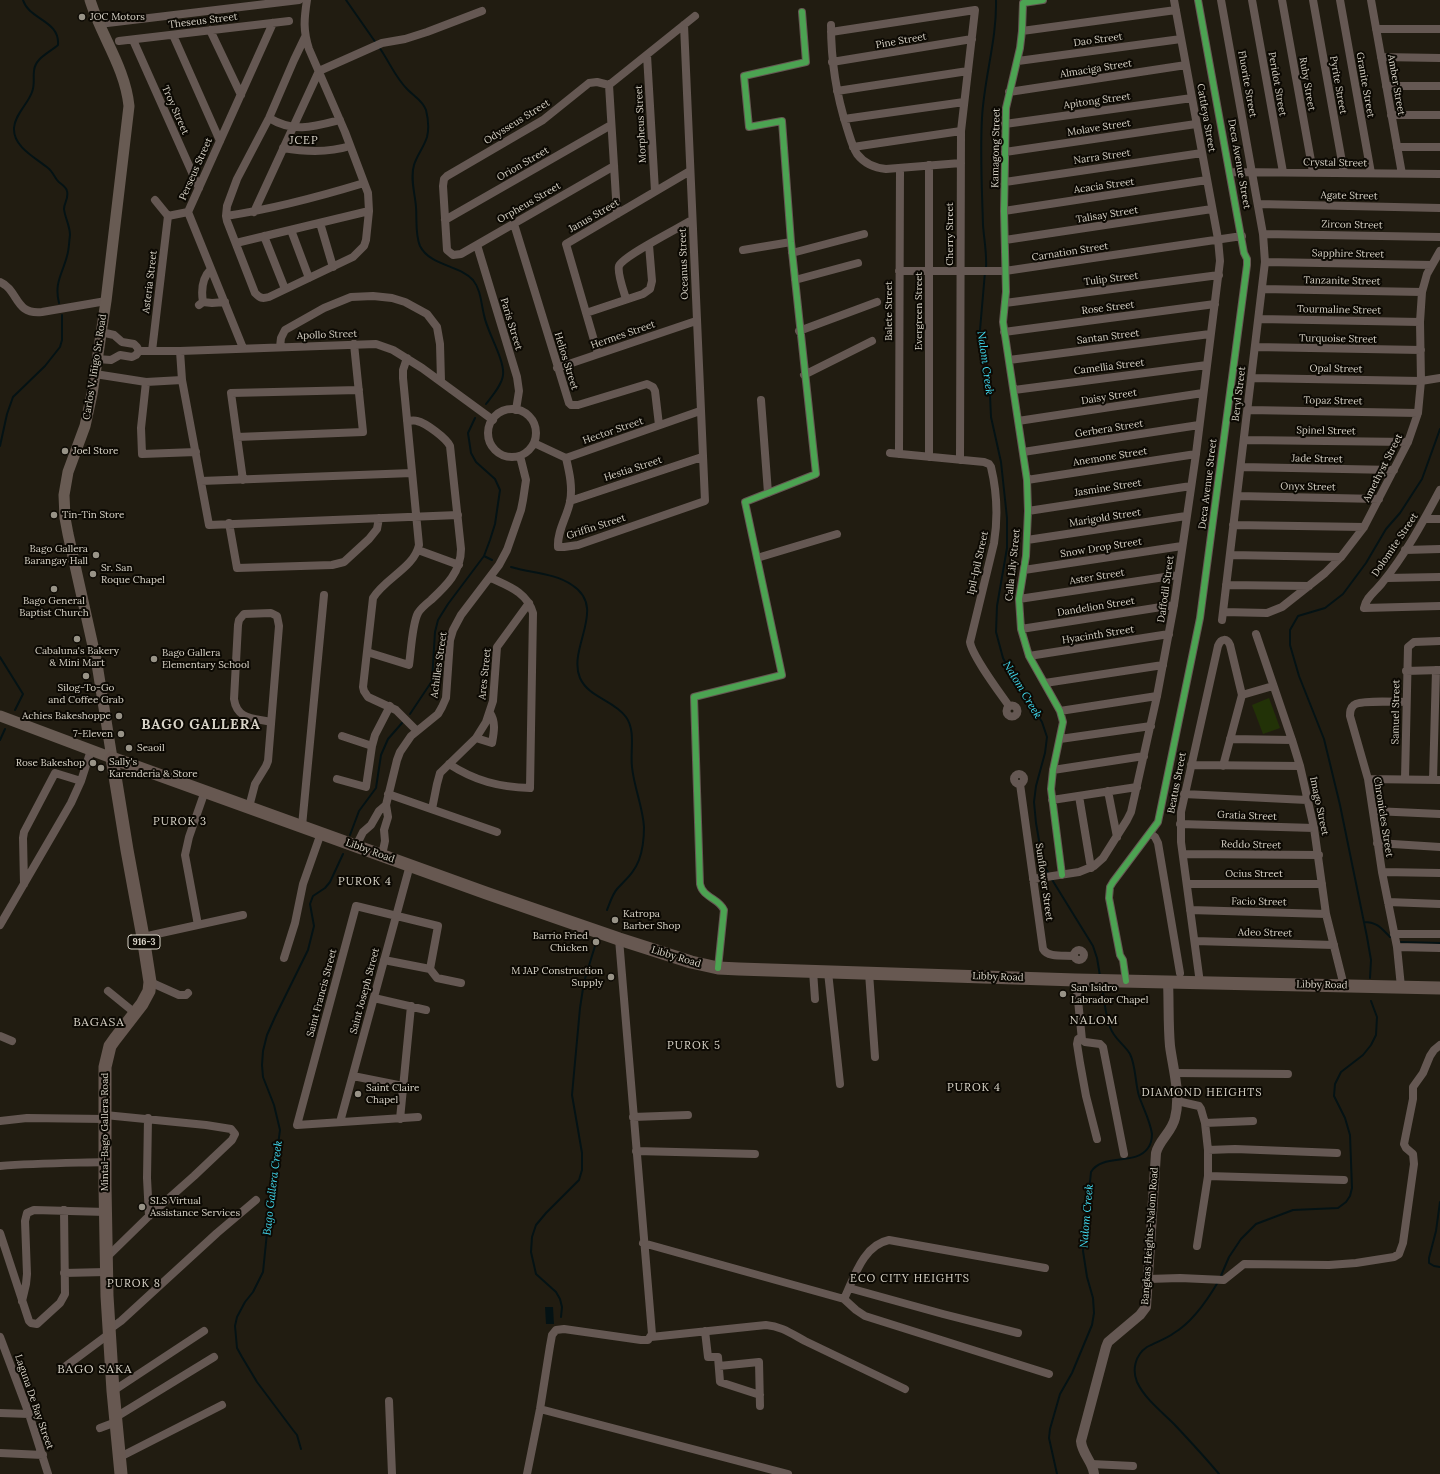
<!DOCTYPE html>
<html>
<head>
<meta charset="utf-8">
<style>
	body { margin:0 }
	canvas { display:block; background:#211c11 }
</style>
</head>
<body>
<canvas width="1440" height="1474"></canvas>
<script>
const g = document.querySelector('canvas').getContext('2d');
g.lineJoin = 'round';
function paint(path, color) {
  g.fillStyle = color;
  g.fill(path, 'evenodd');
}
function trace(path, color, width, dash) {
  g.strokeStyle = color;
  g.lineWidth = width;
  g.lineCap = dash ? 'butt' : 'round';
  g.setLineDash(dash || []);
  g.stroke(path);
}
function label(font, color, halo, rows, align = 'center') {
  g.font = font + ' Lora,serif';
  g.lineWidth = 4;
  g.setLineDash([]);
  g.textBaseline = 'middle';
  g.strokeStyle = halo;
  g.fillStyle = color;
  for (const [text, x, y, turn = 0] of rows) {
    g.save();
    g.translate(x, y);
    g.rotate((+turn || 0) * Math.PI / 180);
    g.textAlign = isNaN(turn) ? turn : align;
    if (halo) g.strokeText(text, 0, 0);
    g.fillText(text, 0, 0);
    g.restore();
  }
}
paint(new Path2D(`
	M1269,698L1280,728L1263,734L1252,705Z`), '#223207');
paint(new Path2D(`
	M545,1307H553L554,1324H546Z`), '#041214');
trace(new Path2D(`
	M23,0C29,20 60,20 58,45C49,53 35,58 34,71C33,79 35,85 32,92C28,104 15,114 14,128C13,147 36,158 48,168C52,171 54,176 57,180C60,184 66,186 67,191C69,198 64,203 64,209C65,218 70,226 70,235C69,242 69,250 67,256C62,275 54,283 59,303
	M346,0L376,43
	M379,47C389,61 396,79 408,90C414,96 423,101 426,110C428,118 429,129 427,137C424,147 417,155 414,165C410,178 415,194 416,207C417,220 415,234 420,246C430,266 460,265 473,280C481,290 481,303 484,315C487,332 505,360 503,375C502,385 492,396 486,404
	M986,268C987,254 984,239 983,225C982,190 980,154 982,118C984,78 997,40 996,0
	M985,272L980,330L982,346L989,374L991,417L1001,462L1007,518V548L997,606L996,632L1003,658L1014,679L1042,722L1047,737L1045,753L1036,786L1034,802L1036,823L1041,852L1045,867L1049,874
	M0,446L7,414L13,397L45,366L60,347L62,340V315
	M484,556L492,560
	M511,567C531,573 555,573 572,585C608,608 567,648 580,678C589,698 614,700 626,717C636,731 630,751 632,767C634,787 643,808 644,827C644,838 643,849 639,860C634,873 626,879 617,889C612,895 610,903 607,910
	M0,657L23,694L15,710
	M410,714L432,681L435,632L438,620L448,604L484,556L490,540L495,524L500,490L495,479L476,462L471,453L468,433L475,418
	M0,740L5,729
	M350,835L359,811L376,788L381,755L388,739L402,723
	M1051,878L1093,946L1097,958L1100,976
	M1364,922C1377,922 1381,928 1390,937
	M1401,942L1440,943
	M1370,978L1371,960L1367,937L1340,805L1324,739L1299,676L1290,645V630L1298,616L1325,608L1343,594L1366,563L1386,529L1400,513L1422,479L1440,429
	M1440,1202L1436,1231L1429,1258V1263L1434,1266L1440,1267
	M1220,1278L1229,1257L1241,1239L1256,1224L1293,1210L1338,1208L1346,1202L1350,1196L1352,1188L1350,1135L1345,1118L1334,1096L1335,1084L1341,1072L1363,1055L1371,1045L1376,1035L1377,1017L1371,1001
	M1218,1282C1208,1299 1191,1323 1174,1333C1166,1339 1156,1342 1147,1347C1135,1355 1132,1370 1137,1382C1145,1399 1161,1411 1174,1424C1189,1440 1204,1456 1219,1474
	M561,1317L562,1307L560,1299L556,1292L536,1274L531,1252L532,1237L536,1225L546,1213L579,1180L582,1170V1153L572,1095L574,1073L580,1008L584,982L595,946
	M301,1449L297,1435L293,1430L257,1382L242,1357L237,1348L235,1326L237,1317L245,1302L253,1292L263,1272L269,1213L280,1130L274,1105L263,1077L262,1065L263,1051L267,1035L275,1017L308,950L314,926L310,904L313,896L325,888L330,882L343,854
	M1057,1474L1049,1438L1050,1429L1060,1394L1072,1373L1092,1325L1094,1313L1093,1298L1087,1277L1083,1251L1091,1172C1102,1153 1136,1166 1148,1148C1151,1144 1152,1138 1152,1134C1150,1120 1143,1108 1139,1096C1135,1083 1136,1066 1130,1054C1124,1044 1114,1039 1110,1027C1105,1014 1104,998 1102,985`), '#041214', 2);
trace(new Path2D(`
	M1043,0L1023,3L1022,31L1020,48L1006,108L1004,211L1006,292L1003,322L1027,480L1028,511L1026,556L1019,599L1021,629L1029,656L1060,711L1063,722L1053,770L1051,789L1062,875
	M1221,0L1263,234L1265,262L1222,620
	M1252,0L1283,172
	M1282,0L1313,172
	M1313,0L1344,173
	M1340,0L1371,173
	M1371,0L1402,174
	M99,24L299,0
	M831,25C831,61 836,94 847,128C850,137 852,146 857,154C864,163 875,168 886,169L961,163
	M1376,29H1440
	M210,30L241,95
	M1022,31L1176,10
	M831,32L975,10L961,131L960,460
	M173,35L220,141
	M305,37L294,60L269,118L237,179L227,206L226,216L227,221L255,293C260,298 262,299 269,297L353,257L364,246L366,240L369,211L368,193L345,132L309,49C303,31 304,19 307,0
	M133,40L199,188
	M119,41L289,21
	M647,55L655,191
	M1381,57L1440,58
	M1018,61L1181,39
	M832,62L972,39
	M609,85L597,82L589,83L543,120L447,176L444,179L443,186L447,250L453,255L461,254L614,166
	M609,85L617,214
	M609,85L695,16
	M1386,86H1440
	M837,91L968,71
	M1009,92L1186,65
	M1391,115H1440
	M269,118C294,133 313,127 340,120
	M844,119L964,102
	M1005,124L1192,98
	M853,147L961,131
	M1397,147H1440
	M283,148C306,152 328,153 350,146
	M1005,152L1196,124
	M929,165V457
	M1230,172L1440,174
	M1005,182L1202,153
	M155,200L168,216
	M1258,204L1440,208
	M1004,211L1207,180
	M254,212L319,71L382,43L405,39L427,32L482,11
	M168,216L188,212
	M226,216C273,209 318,197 364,183
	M445,220L611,125
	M320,223L333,267
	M514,224L569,403L571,405H578L647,384L653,387L655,391L659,425
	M291,230L309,278
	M1263,234L1440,237
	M264,236L285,289
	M1005,240L1212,209
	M236,243L369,211
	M477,245L517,377L519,391L516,410
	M743,250L791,242
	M792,253L864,234
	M1265,262L1432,265
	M899,271H1005L1242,236
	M795,280L858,263
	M0,282C19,290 14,315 42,312L106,301
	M1262,289L1422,292
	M626,299C624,292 617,273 619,266C623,256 679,228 692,220
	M203,302C201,290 202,278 211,269
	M1005,303L1219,275
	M199,305L203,302L212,303L225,302
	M586,313L643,294L650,289L652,281L649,245
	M1259,319L1420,322
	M799,331L877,302
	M101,332L114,335L122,342L134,344L137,347L139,351
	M1004,332L1215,304
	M280,347L281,338L285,330L324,308L351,297L373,296L392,298L405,302L427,314L437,327L440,344L441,381
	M1255,347L1421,350
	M243,348L188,212L273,23
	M139,351H180L376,344L393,350L422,368L493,420
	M152,351L168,216
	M180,351L182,380L209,525L458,515
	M598,354L566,244L690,171
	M407,358L403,370V378L419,545C414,568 385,578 373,598L363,687L364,691L368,697L396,710L417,731
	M97,359L111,360L120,355L132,357L136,355L139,351
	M1009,360L1210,334
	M557,368L696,321
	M95,374L146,382L182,380
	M804,375L872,341
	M1251,378L1421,381L1440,378
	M146,382L141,428L142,454L196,452
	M1014,390L1207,365
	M761,400L768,493
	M488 433a24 24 0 1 1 48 0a24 24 0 1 1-48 0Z
	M1248,410L1418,413
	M1018,421L1203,393
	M237,437L363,432L354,344
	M1244,440L1408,442
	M534,443L566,458L700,411
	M1023,452L1199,425
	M890,453L984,462L989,464L991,467C997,492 998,518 994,543L970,642C972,656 1000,693 1009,706
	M899,454L900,168
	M566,458C569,471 573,487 570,502C567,517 557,531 558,547H564L578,545L705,501L684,25
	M1241,467L1394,470
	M243,480L231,393L359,390
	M1027,480L1196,454
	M201,481L412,473
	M1440,490C1423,522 1405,555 1382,583C1376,591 1366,597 1364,608L1440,606
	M1237,496L1379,499
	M570,501L702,457
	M1028,511L1191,486
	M1425,519H1440
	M229,523L237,568L332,565L344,562L369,539L377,529L379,518
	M1233,525L1364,527
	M1027,540L1186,516
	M418,550L459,565
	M1405,550L1440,549
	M1230,555L1341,557
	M757,558L837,534
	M1024,570L1182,546
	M1387,578L1440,577
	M1226,585L1309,586
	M1019,599L1178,575
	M1223,612L1267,613L1282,607L1325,573L1341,557L1364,527L1408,442L1418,413L1421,381L1420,322L1422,292L1427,274L1440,251
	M1021,629L1174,605
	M1256,634L1292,740L1300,766L1314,828L1326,914L1344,986
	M367,652L409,665C411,652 412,624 418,613C421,608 426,604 431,600C446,586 461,572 461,549L450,446C446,438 426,423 417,421C414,420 410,421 407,421
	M1029,656L1169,634
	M1406,671L1440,670
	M1045,683L1163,665
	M1242,695L1273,686
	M1006.5 711a5.5 5.5 0 1 1 11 0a5.5 5.5 0 1 1-11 0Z
	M1060,711L1157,696
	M342,736L372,746
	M476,738L492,743C494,732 496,722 490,713
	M1060,739L1151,726
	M1230,739L1292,740
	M449,764C475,781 499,787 530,788L533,613C527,592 508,586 491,578
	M1191,765L1300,766
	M1053,770L1144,756
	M1014 779a5 5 0 1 1 10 0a5 5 0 1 1-10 0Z
	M337,779L366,787L372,746L375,735L390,706
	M1368,779L1440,780
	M1405,779L1408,647L1414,642L1440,641
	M1433,780L1436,670
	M1020,784L1043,949C1048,958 1064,955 1074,956
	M1108,791L1117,837
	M388,794L497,832
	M1184,794L1307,800
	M1079,796L1091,868
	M1052,800L1137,787
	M249,807L255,784L266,766L268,761L279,626L277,616L271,613L244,614L239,620L238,625L234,699C237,720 254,718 271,722
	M432,809L437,784L440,773L476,738L486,722L493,701L497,647L529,603
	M1374,811L1440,814
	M1180,824L1314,828
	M302,826L324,595
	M1150,833L1155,837L1158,843L1180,973
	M1377,843L1440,847
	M356,846L363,832L371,825L379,811L386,805
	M1183,854L1319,855
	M382,855L385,841L384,830L388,817L386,805L397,760L400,752L411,736L438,714L442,707L446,698L450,640L453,630L461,615L499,565L507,550L521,510L523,500L526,480L520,456
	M1382,872L1440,873
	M1033,879L1079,872L1094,866L1103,858L1127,820L1131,812L1157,696L1174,605L1196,454L1220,261L1218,239L1174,0
	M24,884L23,838L24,832L55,773L81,781
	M1187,884H1322
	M1388,902L1440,904
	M1190,910L1326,914
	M0,925L71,803L81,781L91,750
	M198,925L185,855L189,837L205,791
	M1394,934H1440
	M143,937L243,915
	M1195,941L1334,945
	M1397,947L1440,948
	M1074 955a5 5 0 1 1 10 0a5 5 0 1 1-10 0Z
	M284,958L295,923L303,884L321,833
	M384,960L430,969
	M718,968L724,910C719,898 703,898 700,884L694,697L782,675L745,502L816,474L791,242L782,121L749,127L744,76L806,62L802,12
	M430,969L437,978L461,983
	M813,971L815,999
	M828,972L840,1084
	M869,973L875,1057
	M1076,980L1082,1040L1085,1042L1100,1044L1103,1047L1124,1154
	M1126,981L1123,960L1120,955L1109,898L1110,887L1113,882L1158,822L1200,618L1247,265V259L1244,253L1198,0
	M150,982L179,995H186L188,993
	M1200,983L1181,842V812L1218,646C1221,638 1227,638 1230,645L1242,695L1223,766
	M1401,987L1397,947L1382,872L1368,779L1350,716C1350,712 1350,708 1354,705C1360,700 1397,702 1406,702
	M108,991L135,1013
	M374,998L426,1010
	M0,1036L12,1041
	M1081,1037L1078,1039L1077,1044L1080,1063L1086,1096L1097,1139
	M1174,1073L1288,1074
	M353,1076L403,1086
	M1177,1101L1199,1106L1201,1109L1205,1123L1208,1150V1176L1197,1246
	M105,1115L206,1125L231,1129L235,1134L232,1140L194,1176L149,1216L106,1258
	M418,1117L297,1125L356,906L438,926L430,969
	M633,1117L688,1115
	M148,1118L147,1178L149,1216
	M400,1119L411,1006
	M0,1121L27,1118L105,1119
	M340,1122L410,865
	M1205,1123L1253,1121
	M1208,1150L1235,1149L1337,1153
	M636,1151L755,1154
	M0,1166C35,1163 70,1163 105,1162
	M1208,1176L1344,1180
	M0,1233L29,1321L31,1323L37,1324L60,1303L65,1294L64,1210
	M643,1243L844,1299L856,1310L865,1316L1049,1374
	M64,1273L106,1272
	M1148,1279L1180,1278L1224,1280L1244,1264L1329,1265L1356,1263L1394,1257L1399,1254L1403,1243L1414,1164L1413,1154L1406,1148L1404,1144L1413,1099V1087L1423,1073L1430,1056L1434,1050L1440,1045
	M849,1288L943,1314L1018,1333
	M844,1299C854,1278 863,1245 889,1240L1045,1268
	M22,1301L26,1284L27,1274L25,1221L27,1213L34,1210L106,1212
	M109,1327L114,1326L121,1321L217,1233L256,1200
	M705,1331L708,1357H718L720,1382L760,1395
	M0,1337L29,1414L48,1474
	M651,1337L766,1325C781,1326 792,1334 805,1341C838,1357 871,1373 905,1389
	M719,1366L759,1362L760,1406
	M62,1369L109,1334
	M113,1391L204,1331
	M389,1401L392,1474
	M540,1409L788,1474
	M0,1413L29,1414
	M116,1417L214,1357
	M100,1428L116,1422
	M0,1453L43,1455
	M120,1457L222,1405
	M1091,1464L1133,1466
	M527,1474L540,1409L550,1346L552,1335L556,1330L564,1329L641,1340H648L652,1334L619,939`), '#655853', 8);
trace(new Path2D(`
	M1094,1474C1093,1462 1082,1454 1081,1441L1106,1347L1108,1342L1140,1315L1146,1307L1156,1153C1159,1140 1172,1132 1175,1118C1181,1095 1173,1069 1170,1046C1168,1024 1169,1003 1168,981`), '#655853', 10);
trace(new Path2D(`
	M0,716L112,758L97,664L68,534L65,518L64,495L68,472L85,426L92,394L106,301L129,106C125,67 101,36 90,0`), '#685b53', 11);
trace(new Path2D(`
	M121,1474L113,1391L107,1296L105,1186V1067L110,1046L115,1039L142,1004L149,991L150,982L143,937L127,850L112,758L486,893L619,939L691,962L718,968L739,969L1076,980L1440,988`), '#675851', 13);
trace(new Path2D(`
	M1043,0L1023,3L1022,31L1020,48L1006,108L1004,211L1006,292L1003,322L1027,480L1028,511L1026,556L1019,599L1021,629L1029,656L1060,711L1063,722L1053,770L1051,789L1062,875
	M718,968L724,910C719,898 703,898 700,884L694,697L782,675L745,502L816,474L791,242L782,121L749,127L744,76L806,62L802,12
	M1126,981L1123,960L1120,955L1109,898L1110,887L1113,882L1158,822L1200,618L1247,265V259L1244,253L1198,0`), '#4ca352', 6);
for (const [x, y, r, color] of [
	[82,17,4,"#989387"],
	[65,451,4,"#989387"],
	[54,515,4,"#989387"],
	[96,555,4,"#989387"],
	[93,574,4,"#989387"],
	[54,589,4,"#989387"],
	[77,639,4,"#989387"],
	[154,659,4,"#989387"],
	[86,676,4,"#989387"],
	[119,716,4,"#989387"],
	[121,734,4,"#989387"],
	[129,748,4,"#989387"],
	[93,763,4,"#989387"],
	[101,768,4,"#989387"],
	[615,920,4,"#989387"],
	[596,942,4,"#989387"],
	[611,977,4,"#989387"],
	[1063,994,4,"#989387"],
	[358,1094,4,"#989387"],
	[142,1207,4,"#989387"]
]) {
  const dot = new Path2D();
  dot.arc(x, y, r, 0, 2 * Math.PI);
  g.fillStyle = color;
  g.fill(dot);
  trace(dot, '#0c0903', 1.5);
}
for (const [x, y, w] of [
	[144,942,32]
]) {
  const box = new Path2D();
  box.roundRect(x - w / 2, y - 7, w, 14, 3);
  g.fillStyle = '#0c0903';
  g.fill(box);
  trace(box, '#d8d3c7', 1);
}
label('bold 9px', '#d8d3c7', null, [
	["916-3",144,942]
]);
label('10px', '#d8d3c7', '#0c0903', [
	["JOC Motors",90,17],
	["Joel Store",73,451],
	["Tin-Tin Store",62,515],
	["Bago Gallera",88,549,"right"],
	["Barangay Hall",88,561,"right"],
	["Sr. San",101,568],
	["Roque Chapel",101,580],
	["Bago General",54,601,"center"],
	["Baptist Church",54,613,"center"],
	["Cabaluna's Bakery",77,651,"center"],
	["& Mini Mart",77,663,"center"],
	["Bago Gallera",162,653],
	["Elementary School",162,665],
	["Silog-To-Go",86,688,"center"],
	["and Coffee Grab",86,700,"center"],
	["Achies Bakeshoppe",111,716,"right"],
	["7-Eleven",113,734,"right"],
	["Seaoil",137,748],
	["Sally's",109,762],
	["Karenderia & Store",109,774],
	["Rose Bakeshop",85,763,"right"],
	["Katropa",623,914],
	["Barber Shop",623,926],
	["Barrio Fried",588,936,"right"],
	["Chicken",588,948,"right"],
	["M JAP Construction",603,971,"right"],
	["Supply",603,983,"right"],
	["San Isidro",1071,988],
	["Labrador Chapel",1071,1000],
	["Saint Claire",366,1088],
	["Chapel",366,1100],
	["SLS Virtual",150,1201],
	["Assistance Services",150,1213]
], 'left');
label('10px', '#d8d3c7', '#0c0903', [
	["Theseus Street",203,21,-7],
	["Dao Street",1098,40,-8],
	["Pine Street",901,41,-10],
	["Almaciga Street",1096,69,-9],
	["Fluorite Street",1247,84,80],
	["Peridot Street",1277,84,80],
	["Ruby Street",1307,84,80],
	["Pyrite Street",1338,85,80],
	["Granite Street",1365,85,80],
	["Amber Street",1396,85,80],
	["Apitong Street",1097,101,-8],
	["Troy Street",175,110,66],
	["Cattleya Street",1206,118,80],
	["Odysseus Street",517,122,-32],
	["Morpheus Street",641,124,-93],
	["Molave Street",1099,128,-9],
	["Kamagong Street",996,148,-89],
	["Narra Street",1102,157,-8],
	["Crystal Street",1335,163,1],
	["Orion Street",523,164,-30],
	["Deca Avenue Street",1239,164,80],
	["Perseus Street",196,169,-66],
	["Acacia Street",1104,186,-8],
	["Agate Street",1349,196,1],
	["Orpheus Street",529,203,-30],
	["Talisay Street",1107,215,-9],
	["Janus Street",594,216,-30],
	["Zircon Street",1352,225,1],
	["Cherry Street",950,234,-90],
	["Carnation Street",1070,252,-9],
	["Sapphire Street",1348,254,1],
	["Oceanus Street",684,264,-92],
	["Tulip Street",1111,279,-7],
	["Tanzanite Street",1342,281,1],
	["Asteria Street",150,282,-83],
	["Rose Street",1108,308,-7],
	["Tourmaline Street",1339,310,1],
	["Balete Street",889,311,-90],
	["Evergreen Street",919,311,-90],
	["Paris Street",511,324,73],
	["Apollo Street",327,335,-2],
	["Hermes Street",623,335,-19],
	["Santan Street",1108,337,-7],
	["Turquoise Street",1338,339,1],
	["Helios Street",566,361,73],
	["Carlos V. Iñigo Sr. Road",95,367,-81],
	["Camellia Street",1109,367,-7],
	["Opal Street",1336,369,1],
	["Beryl Street",1239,394,-83],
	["Daisy Street",1109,397,-9],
	["Topaz Street",1333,401,1],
	["Gerbera Street",1109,429,-9],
	["Hector Street",613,431,-19],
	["Spinel Street",1326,431,1],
	["Anemone Street",1110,457,-9],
	["Jade Street",1317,459,1],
	["Amethyst Street",1383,468,-63],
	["Hestia Street",633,469,-18],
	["Deca Avenue Street",1208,484,-83],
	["Onyx Street",1308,487,1],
	["Jasmine Street",1108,488,-9],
	["Marigold Street",1105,518,-9],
	["Griffin Street",596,527,-18],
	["Dolomite Street",1395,545,-56],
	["Snow Drop Street",1101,548,-9],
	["Ipil-Ipil Street",978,563,-77],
	["Calla Lily Street",1013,565,-84],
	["Aster Street",1097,577,-9],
	["Daffodil Street",1166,589,-82],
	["Dandelion Street",1096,607,-9],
	["Hyacinth Street",1098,635,-9],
	["Achilles Street",439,665,-82],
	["Ares Street",485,674,-84],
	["Samuel Street",1396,712,-89],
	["Beatus Street",1177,783,-79],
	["Imago Street",1319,806,78],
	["Gratia Street",1247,816,2],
	["Chronicles Street",1383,817,81],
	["Reddo Street",1251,845,1],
	["Libby Road",370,851,20],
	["Ocius Street",1254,874],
	["Sunflower Street",1044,882,82],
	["Facio Street",1259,902,1],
	["Adeo Street",1265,933,1],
	["Libby Road",676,957,17],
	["Libby Road",998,977,2],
	["Libby Road",1322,985,1],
	["Saint Joseph Street",365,991,-75],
	["Saint Francis Street",322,993,-75],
	["Mintal-Bago Gallera Road",105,1132,-90],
	["Bangkas Heights-Nalom Road",1150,1236,-86],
	["Laguna De Bay Street",34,1402,71]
]);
g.letterSpacing = '1px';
label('11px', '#d8d3c7', '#0c0903', [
	["JCEP",304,141],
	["PUROK 3",180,822],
	["PUROK 4",365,882],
	["PUROK 5",694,1046],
	["PUROK 4",974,1088],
	["DIAMOND HEIGHTS",1202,1093],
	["ECO CITY HEIGHTS",910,1279],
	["PUROK 8",134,1284]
]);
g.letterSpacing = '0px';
label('italic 11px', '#41daf0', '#0c0903', [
	["Nalom Creek",985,363,82],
	["Nalom Creek",1022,690,59],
	["Bago Gallera Creek",273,1188,-83],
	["Nalom Creek",1087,1216,-85]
]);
g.letterSpacing = '1px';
label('12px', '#d8d3c7', '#0c0903', [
	["NALOM",1094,1021],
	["BAGASA",99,1023],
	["BAGO SAKA",95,1370]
]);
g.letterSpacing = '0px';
g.letterSpacing = '1px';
label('bold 14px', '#d8d3c7', '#0c0903', [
	["BAGO GALLERA",201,725]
]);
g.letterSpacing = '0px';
</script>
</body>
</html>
